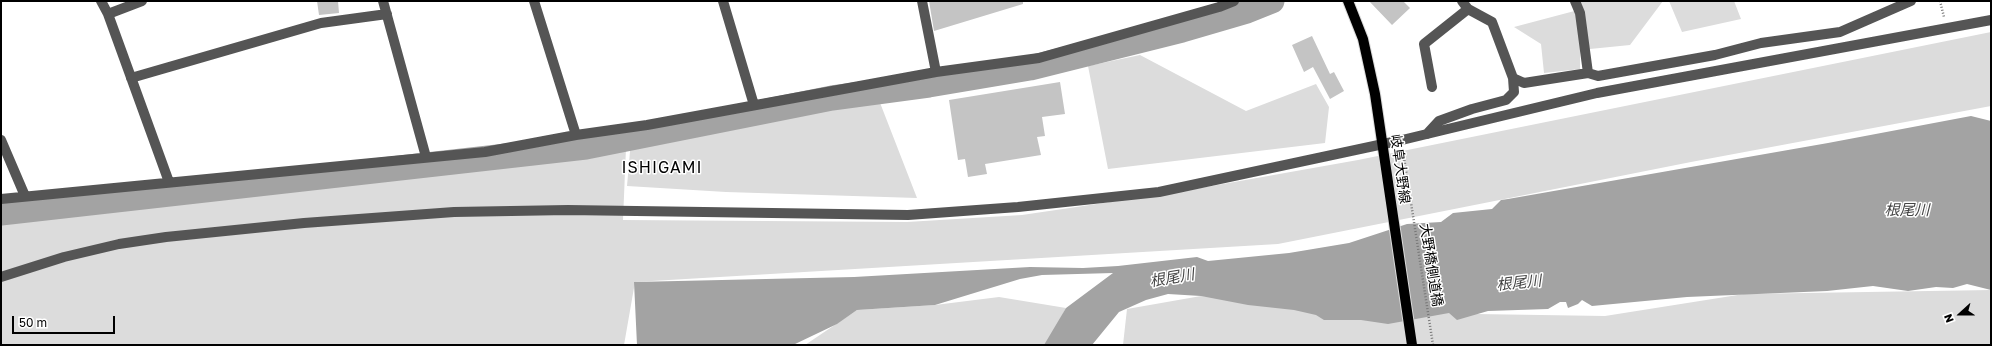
<!DOCTYPE html>
<html>
<head>
<meta charset="utf-8">
<style>
	body { margin:0 }
	#map { position:relative; width:1992px; height:346px; overflow:hidden; background:#fff; font-family:"Golos Text",sans-serif }
	canvas { display:block }
	.frame { position:absolute; inset:0; border:2px solid #000; pointer-events:none }
	.north { position:absolute; left:1940px; top:294px; width:40px; height:40px; -webkit-text-stroke:3px #fff; paint-order:stroke; rotate:249deg; font-size:11px; font-weight:700; line-height:16px; text-align:center; color:#000 }
	.north::after { content:''; display:block; margin:auto; width:14px; height:18px; background:#000; clip-path:polygon(50% 0,100% 100%,50% 72%,0 100%) }
	.scale { position:absolute; left:12px; top:316px; width:103px; height:18px; box-sizing:border-box; border:2px solid #000; border-top:0; padding-left:5px; font-size:12px; line-height:14px; white-space:nowrap; color:#000; -webkit-text-stroke:3px #fff; paint-order:stroke }
</style>
</head>
<body>
<div id="map">
<canvas width="1992" height="346"></canvas>
<div class="frame"></div>
<div class="north">N</div>
<div class="scale">50 m</div>
</div>
<script>
const g = document.querySelector('canvas').getContext('2d');
g.lineJoin = 'round';
function paint(path, color) {
  g.fillStyle = color;
  g.fill(path, 'evenodd');
}
function trace(path, color, width, dash) {
  g.strokeStyle = color;
  g.lineWidth = width;
  g.lineCap = dash ? 'butt' : 'round';
  g.setLineDash(dash || []);
  g.stroke(path);
}
function label(font, color, halo, rows, align = 'center') {
  g.font = font + ' "Golos Text","Noto Sans JP",sans-serif';
  g.lineWidth = 3;
  g.setLineDash([]);
  g.textBaseline = 'middle';
  g.strokeStyle = halo;
  g.fillStyle = color;
  for (const [text, x, y, turn = 0] of rows) {
    g.save();
    g.translate(x, y);
    g.rotate((+turn || 0) * Math.PI / 180);
    g.textAlign = isNaN(turn) ? turn : align;
    if (halo) g.strokeText(text, 0, 0);
    g.fillText(text, 0, 0);
    g.restore();
  }
}
paint(new Path2D(`
	M1580,1H1663L1630,45L1580,50V69L1544,73L1541,44L1514,27L1582,9Z
	M1669,1H1734L1741,19L1682,32Z
	M1991,32V106L1691,162L1278,244L635,282L624,345H1V219L171,195L401,175L626,148L623,220L907,222L1022,215L1178,192L1358,160Z
	M1140,55L1246,111L1316,84L1329,107L1325,143L1108,169L1088,66Z
	M877,95L917,198L726,192L627,186L631,140Z
	M1991,290V345H1123L1127,309L1201,296L1476,314L1605,316L1744,294Z
	M999,297L1066,308L1047,345H805L857,310L935,305Z`), '#dcdcdc');
paint(new Path2D(`
	M1971,116L1991,121V290L1967,284L1953,288L1936,287L1908,291L1873,286L1827,291L1687,297L1592,306L1582,300L1578,304L1568,308L1566,302H1560L1548,309L1488,311L1457,320L1449,313L1388,324L1361,320H1324L1316,315L1294,310L1248,305L1201,296L1168,294L1146,300L1119,312L1092,345H1044L1066,308L1113,273L1042,275L1020,279L935,305L857,310L837,324L793,345H637L634,282L854,277L1030,267L1083,268L1118,266L1197,257L1208,261L1289,253L1349,243L1407,224L1441,222L1453,213L1492,209L1501,200L1508,199L1828,143Z`), '#a3a3a3');
trace(new Path2D(`
	M1,213L586,147L832,98L929,85L1030,68L1182,30L1247,11L1272,1`), '#a3a3a3', 25);
paint(new Path2D(`
	M317,1H338L339,13L319,15Z
	M929,1H1023V4L934,31Z
	M1369,1H1403L1410,8L1392,25Z
	M1312,36L1330,74L1334,72L1344,91L1330,99L1313,67L1304,72L1292,45Z
	M1060,82L1065,114L1042,117L1045,136L1037,137L1041,155L985,164L987,174L968,177L965,159L958,160L949,100Z`), '#c4c4c4');
const major = new Path2D(`
	M1348,1L1363,39L1375,94L1412,345`);
trace(major, '#dbdbdb', 12);
trace(new Path2D(`
	M1940,1L1944,17
	M1403,151L1433,345`), '#777', 2.5, [1, 2]);
trace(new Path2D(`
	M101,1L108,14L169,182
	M383,1L426,157
	M534,1L576,135
	M723,1L754,105
	M922,1L936,72
	M1462,1L1468,9L1492,22L1513,78L1524,83L1588,73
	M1575,1L1580,13L1588,73L1598,76L1715,55L1761,43L1840,32L1911,1
	M108,14L142,1
	M131,78L321,23L387,14
	M1432,87L1424,44L1468,9
	M1427,134L1439,121L1472,109L1506,100L1514,92L1513,78
	M1,140L25,196
	M1,199L485,152L576,135L647,125L936,72L1039,58L1219,7L1234,1
	M1,277L64,257L119,244L166,237L304,223L454,212L568,210L908,215L1018,207L1159,192L1402,140L1597,93L1991,20`), '#555', 10);
trace(major, '#000', 10);
label('14px', '#000', '#fff', [
	["岐阜大野線",1400,169,82],
	["大野橋側道橋",1431,265,81]
]);
label('italic 15px', '#444', '#fff', [
	["根尾川",1907,210],
	["根尾川",1172,278,-10],
	["根尾川",1519,283,-6]
]);
g.letterSpacing = '1px';
label('16px', '#000', '#fff', [
	["ISHIGAMI",662,168]
]);
g.letterSpacing = '0px';
</script>
</body>
</html>
